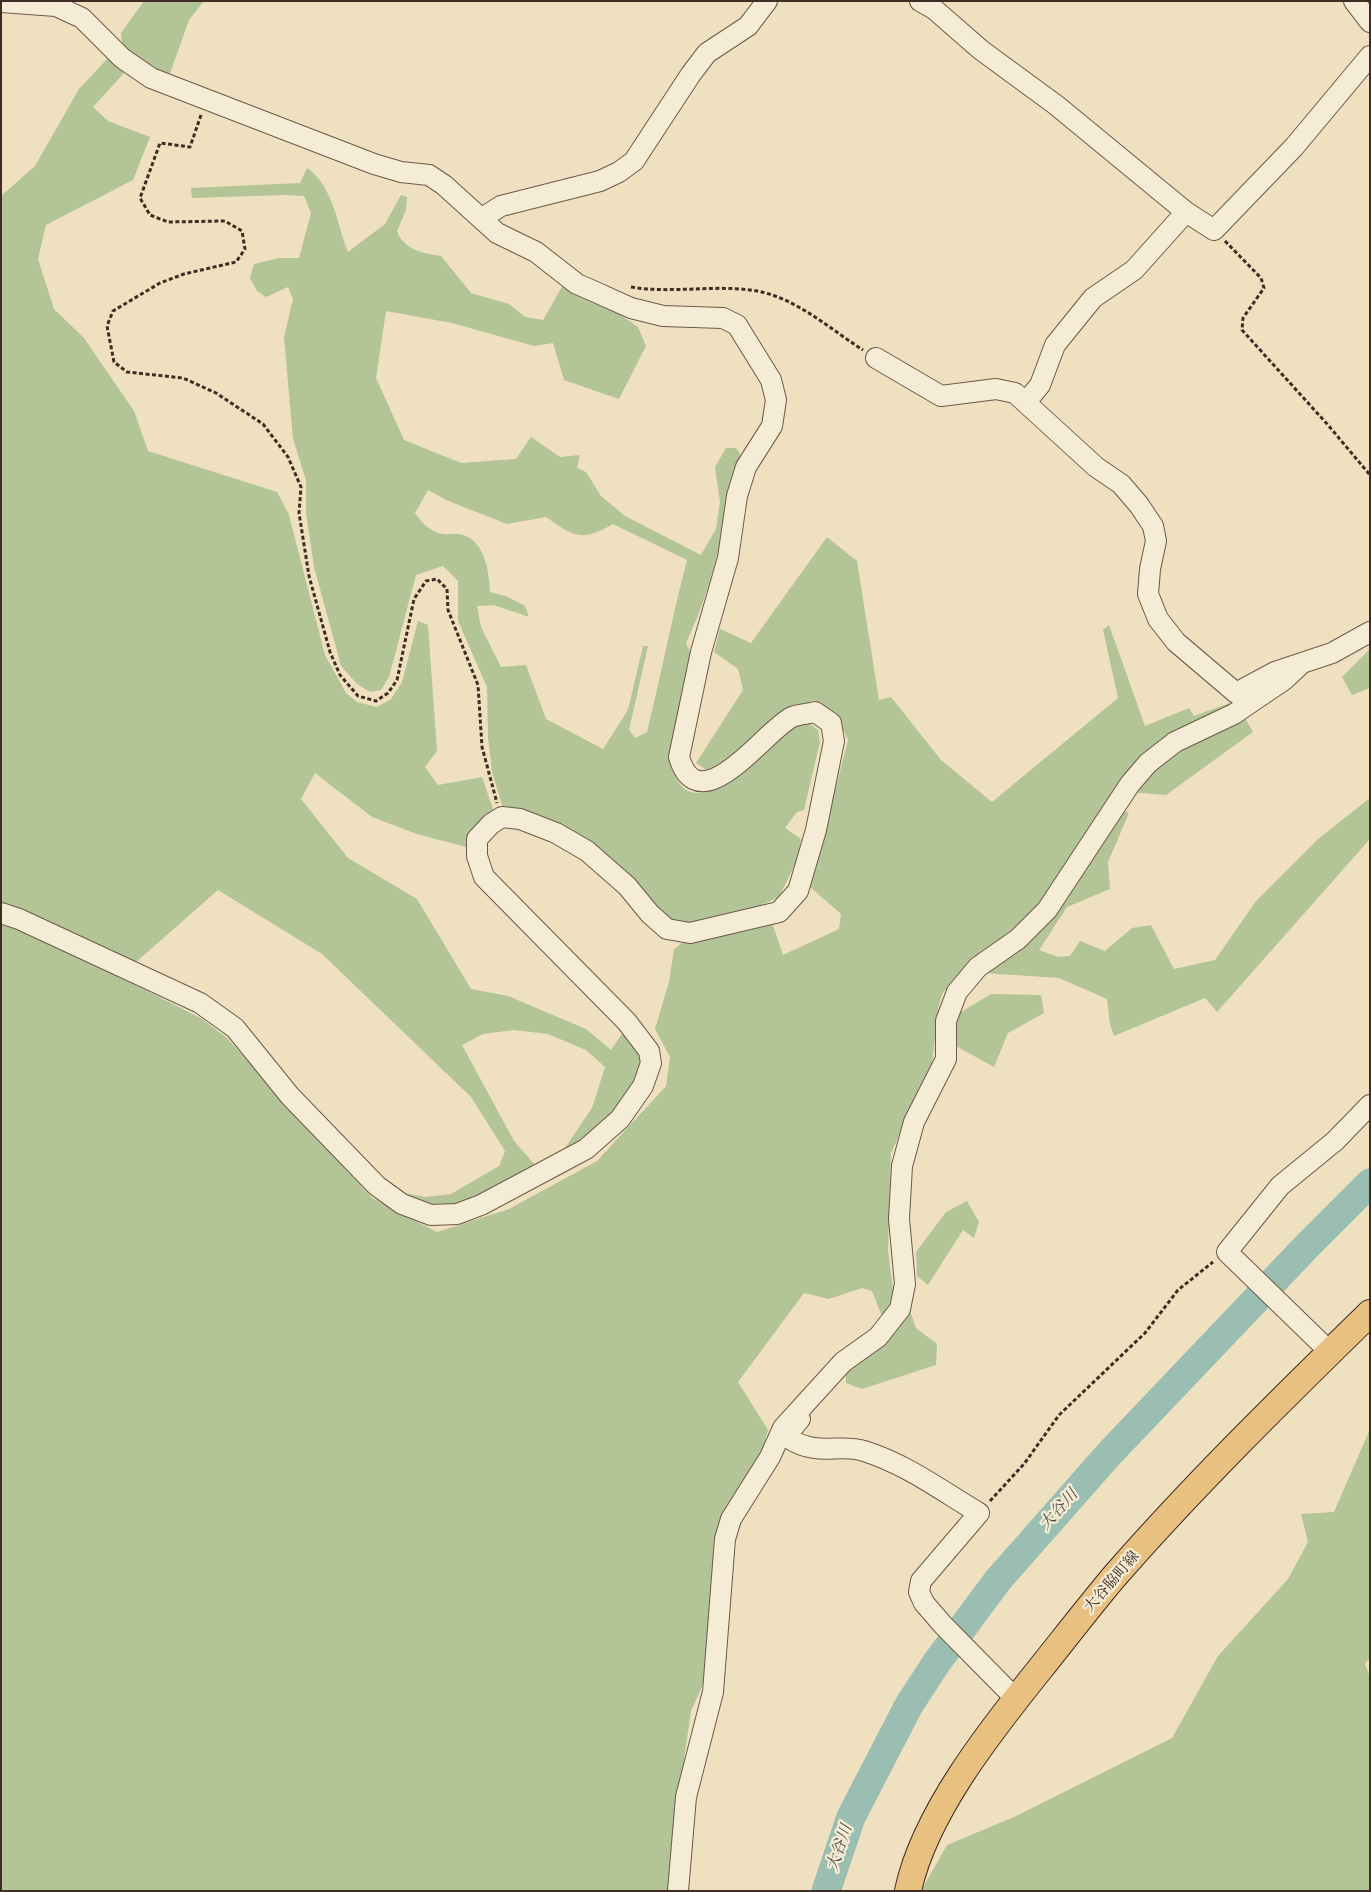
<!DOCTYPE html>
<html>
<head>
<meta charset="utf-8">
<style>
	body { margin:0 }
	#map { position:relative; width:1371px; height:1892px; overflow:hidden; background:#efe1bf; font-family:"Old Standard TT",serif }
	canvas { display:block }
	.frame { position:absolute; inset:0; border:2px solid #3f2c25; pointer-events:none }
</style>
</head>
<body>
<div id="map">
<canvas width="1371" height="1892"></canvas>
<div class="frame"></div>
</div>
<script>
const g = document.querySelector('canvas').getContext('2d');
g.lineJoin = 'round';
function paint(path, color) {
  g.fillStyle = color;
  g.fill(path, 'evenodd');
}
function trace(path, color, width, dash) {
  g.strokeStyle = color;
  g.lineWidth = width;
  g.lineCap = dash ? 'butt' : 'round';
  g.setLineDash(dash || []);
  g.stroke(path);
}
function label(font, color, halo, rows, align = 'center') {
  g.font = font + ' "Old Standard TT","Noto Serif JP",serif';
  g.lineWidth = 4.5;
  g.setLineDash([]);
  g.textBaseline = 'middle';
  g.strokeStyle = halo;
  g.fillStyle = color;
  for (const [text, x, y, turn = 0] of rows) {
    g.save();
    g.translate(x, y);
    g.rotate((+turn || 0) * Math.PI / 180);
    g.textAlign = isNaN(turn) ? turn : align;
    if (halo) g.strokeText(text, 0, 0);
    g.fillText(text, 0, 0);
    g.restore();
  }
}
paint(new Path2D(`
	M144,1H204L189,20L169,76L153,72L123,51L121,33Z
	M108,58L124,73L93,107L108,121L150,137L133,180L46,225L38,259L54,309L84,338L134,411L148,451L277,492L289,515L325,655L346,693L357,702L377,707L391,699L402,682L418,621L428,625L437,751L425,767L438,785L482,777L494,812L466,847L417,834L372,817L315,773L301,799L348,858L417,899L471,989L508,996L586,1029L611,1050L623,1032L643,1061L638,1075L618,1111L561,1154L592,1108L605,1067L586,1050L548,1034L514,1030L483,1034L462,1045L514,1141L535,1165L471,1201L432,1208L404,1197L371,1169L403,1193L426,1197L451,1194L499,1166L505,1151L471,1097L322,954L218,890L135,963L1,904V196L35,166L79,89Z
	M307,168C333,185 337,225 348,252L385,224L401,195L407,197L406,210L397,231C404,250 422,253 441,256L471,293L509,304L525,317L543,320L563,285L599,300L638,327L646,346L619,399L564,380L553,343L534,346L452,323L386,311L376,378L404,440L461,463L516,459L531,437L560,457L580,455L577,468L586,472L601,496L625,516L701,555L716,529L720,502L715,467L726,448H736L741,455C725,519 715,583 686,643L692,655L672,764C687,839 770,747 794,723L810,724L818,730L820,742L804,810L797,812L785,828L801,839L798,858L779,897L751,910L689,925L668,918L616,864L504,811L492,772L488,737L487,687L458,621V581L443,566L416,575L389,677L381,690L370,692L357,684L341,666L314,567L306,513V480L293,439L284,337L293,299L288,287L266,297L257,291L250,278L254,264L279,258H299L311,213L304,196L284,195L192,198L191,188L300,183ZM428,490L446,500L507,524L546,517C574,537 582,542 613,524L687,560C672,617 661,675 647,732L635,738L629,730L648,646H643L628,710L603,749L546,719L526,665L501,667L481,627L477,606L494,605L529,617L525,606L506,596L490,592C489,570 485,539 459,534C454,533 448,535 443,534C430,532 422,523 415,513Z
	M827,537L857,561L879,700L891,697L941,760L992,802L1118,698L1103,630L1109,625L1145,726L1189,708L1194,716L1235,701L1253,732L1166,795L1116,791L1033,914L972,959L942,994L938,1009L932,1064L891,1153L888,1251L894,1298L882,1316L872,1291L862,1288L829,1299L804,1293L738,1382L768,1430L761,1457L718,1528L708,1673L691,1711L683,1766L671,1891H1V921L17,926L181,1008L202,1019L227,1038L372,1198L437,1232L509,1209L597,1161L666,1086L670,1057L655,1029L669,982L674,949L683,942L772,923L783,955L839,929L841,914L810,887L848,740L836,714L813,700L783,714L712,774L696,763L743,690L738,669L714,652L720,629L751,643Z
	M1370,649V688L1352,695L1342,677Z
	M1370,798V839L1217,1012L1205,998L1114,1036L1110,1024L1107,999L1059,978L983,973L1119,809L1129,813L1108,862L1110,889L1067,907L1039,950L1058,957L1070,956L1080,941L1105,951L1132,928L1151,925L1174,969L1215,960L1256,901L1318,839Z
	M991,994L1041,995L1044,1013L1008,1033L994,1067L956,1046L952,1023L961,1012Z
	M967,1201L979,1222L974,1238L963,1230L928,1285L917,1276L916,1252L946,1212Z
	M910,1311L916,1328L937,1344L936,1365L862,1389L846,1383V1366L885,1339Z
	M1370,1429V1658L1365,1664L1370,1677V1891H921L947,1845L1014,1817L1172,1738L1218,1656L1288,1579L1308,1542L1301,1514L1334,1512Z`), '#b3c496');
trace(new Path2D(`
	M826,1891L851,1817L909,1705L937,1662L998,1580L1109,1454L1306,1247L1370,1183`), '#9abeb2', 29);
const minor = new Path2D(`
	M920,1L934,9L981,50L1056,105L1186,212L1214,230L1294,147L1370,56
	M1354,1L1370,22
	M1,2L56,6L82,18L122,58L151,78L374,164L401,172L429,175L444,185L497,233L536,252L577,284L591,290L631,308L663,316L723,318L737,325L771,380L776,400L772,426L746,467L737,496L728,558L701,652L679,757C699,825 765,730 792,717C798,714 808,714 815,712L831,723L834,741L816,830L798,891L779,912L690,933L667,929L650,914L627,886L587,851L556,833L520,819L502,817L491,824L477,839V856L484,877L627,1022L649,1051L651,1063L643,1086L620,1119L586,1149L481,1205L457,1214L431,1215L402,1204L377,1186L290,1096L235,1028L200,1003L19,919L1,913
	M482,218L501,206L600,181L619,172L634,161L691,74L707,53L748,26L767,1
	M876,358L941,396L996,389L1015,393L1096,467L1121,484L1139,505L1153,526L1156,541L1150,569L1148,594L1158,619L1176,642L1236,693L1275,672L1332,653L1370,632
	M1026,402L1040,385L1055,345L1093,298L1134,270L1186,212
	M1330,1352L1227,1252L1280,1186L1335,1141L1370,1105
	M800,1419L790,1431V1439C818,1457 840,1443 864,1451C906,1464 942,1491 979,1513L921,1581L919,1592L924,1603L943,1625L1016,1699
	M678,1891L686,1797L713,1692L725,1539L731,1519L770,1457L783,1428L843,1362L878,1337L900,1309L905,1284L899,1219L902,1166L914,1122L946,1059V1021L957,992L978,967L1018,939L1047,910L1130,784L1148,763L1175,742L1234,714L1284,680L1299,666`);
const major = new Path2D(`
	M908,1891C924,1814 991,1730 1040,1669C1064,1639 1088,1608 1113,1578C1194,1485 1282,1399 1370,1313`);
trace(minor, '#6b594c', 22);
trace(major, '#3f2c25', 28);
trace(new Path2D(`
	M201,115L190,147L160,143L140,198L150,215L168,222L225,221L242,231L245,249L236,262L184,274L160,283L113,311L107,326L114,362L127,372L183,378L216,393L263,424L288,457L301,487L299,513L309,576L330,652L340,675L358,696L376,701L388,693L397,680L414,599L426,581L437,579L447,589L448,610L478,685L482,747L497,803
	M1225,241L1261,278L1264,288L1243,318L1242,330L1328,425L1370,475
	M631,287C673,294 715,284 757,291C796,298 830,329 863,350
	M990,1501L1024,1464L1059,1415L1145,1333L1178,1290L1213,1262`), '#3f2c25', 3, [4, 2.5]);
trace(minor, '#f5ecd5', 20);
trace(major, '#e8c080', 26);
label('15px', '#3f2c25', '#f5ecd5', [
	["大谷脇町線",1112,1582,-49]
]);
label('italic 16px', '#565048', '#f5ecd5', [
	["大谷川",1059,1510,-48],
	["大谷川",840,1848,-71]
]);
</script>
</body>
</html>
